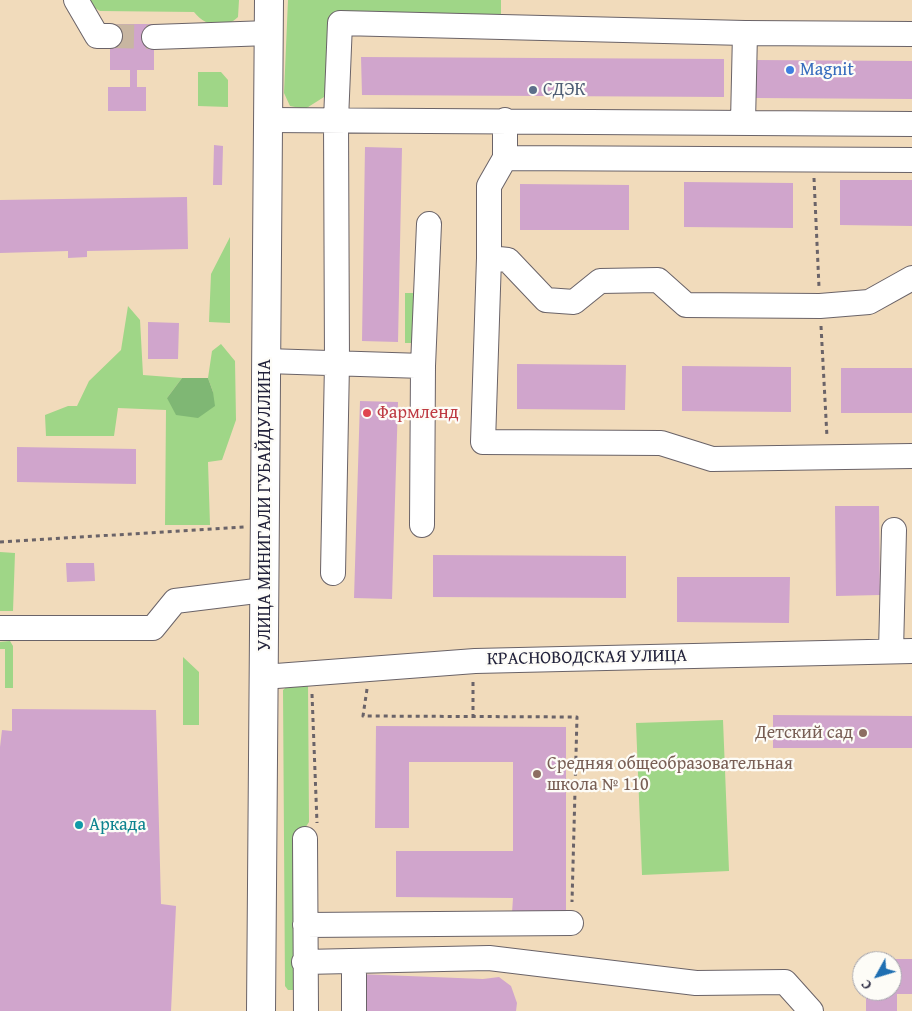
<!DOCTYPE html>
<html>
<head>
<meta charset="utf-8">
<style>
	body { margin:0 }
	#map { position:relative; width:912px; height:1011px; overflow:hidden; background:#f1dbbb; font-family:"Gentium Book Plus",serif }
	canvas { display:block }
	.north { position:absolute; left:852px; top:951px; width:50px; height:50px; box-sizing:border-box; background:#fdfcf7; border:1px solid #a5a5ac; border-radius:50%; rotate:231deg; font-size:14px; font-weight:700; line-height:20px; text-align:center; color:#22223b }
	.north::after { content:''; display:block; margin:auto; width:18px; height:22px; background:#1f6fb2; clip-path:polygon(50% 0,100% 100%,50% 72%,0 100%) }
</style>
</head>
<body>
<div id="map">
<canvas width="912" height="1011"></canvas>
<div class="north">С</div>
</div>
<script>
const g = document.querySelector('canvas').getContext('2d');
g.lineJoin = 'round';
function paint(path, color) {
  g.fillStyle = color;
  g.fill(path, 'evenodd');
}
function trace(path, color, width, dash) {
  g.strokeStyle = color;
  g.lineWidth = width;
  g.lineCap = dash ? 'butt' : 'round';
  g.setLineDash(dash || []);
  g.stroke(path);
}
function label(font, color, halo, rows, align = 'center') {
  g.font = font + ' "Gentium Book Plus",serif';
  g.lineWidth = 4.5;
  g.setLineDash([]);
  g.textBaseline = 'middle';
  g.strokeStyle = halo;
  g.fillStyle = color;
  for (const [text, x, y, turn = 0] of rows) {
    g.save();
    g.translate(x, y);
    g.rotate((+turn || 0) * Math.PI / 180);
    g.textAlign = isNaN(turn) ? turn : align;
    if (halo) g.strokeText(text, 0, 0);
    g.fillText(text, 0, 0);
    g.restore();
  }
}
paint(new Path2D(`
	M89,0H239L238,17C224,30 206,27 194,12L100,11L92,6Z
	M288,0H501V17L336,15L330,88L324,97L305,109L290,106L284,93Z
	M198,72H221L228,80V107L198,106Z
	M230,237V323L209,322L211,274Z
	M405,293H421L420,343H405Z
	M128,306L140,320L143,375L182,378L167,398L213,392L208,378L212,351L221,344L235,361L236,420L222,460L208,462L210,525H165L166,410L118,408L114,436H46L45,415L68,406H77L89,381L121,350Z
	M0,552L15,553L13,611H0Z
	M10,641L13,646V688H5V649H0V642Z
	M183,657L199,672V725H183Z
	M308,683L309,822L298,839V985L293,990H288L285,986L283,690L290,684Z
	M723,720L729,871L642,875L636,723Z`), '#9fd687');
paint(new Path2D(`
	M182,378H208L213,392L215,406L198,418L176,415L167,398Z`), '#7fb774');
paint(new Path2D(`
	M110,24H154V70H137V87H146V111H108V87H130V70H110Z
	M361,57L724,59V97L362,95Z
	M755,60L912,61V99L755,98Z
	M214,145L223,146L222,185H213Z
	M365,147L402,148L398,342L362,341Z
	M840,180H912V226L840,225Z
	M684,182L793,183V228L684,227Z
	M520,184L629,185V230H520Z
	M187,197L188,249L87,251V257L68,258V251L0,253V200Z
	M148,322L179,323L178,359H148Z
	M517,364L626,365L625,410L517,409Z
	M682,366L791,367V412L682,411Z
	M841,368H912V413H841Z
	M360,401L398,402L392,599L354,598Z
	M17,447L136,449V484L17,482Z
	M835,506H879L880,595L836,596Z
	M433,555L626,556V598L433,597Z
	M66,563H94L95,581L67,582Z
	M677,577H790L789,623L677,622Z
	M12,709L156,710L161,904L176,906L171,1011H0V747L2,730L12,731Z
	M773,715L912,716V748H773Z
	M376,726L566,727V913H512L513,898L396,897V851H513V762H409V828H375Z
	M859,959H862V991H892V959H912V994H897V1011H866V994H859Z
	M358,974L483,979L499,977L511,986L517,1003L516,1011H359Z`), '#d0a5cc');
trace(new Path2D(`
	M110,36L154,37`), '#c8b6a1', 24, [24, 12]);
const minor = new Path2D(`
	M76,0L97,36H110
	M154,37L269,33
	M268,120L912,124
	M505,120V158L489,186V258L483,442L661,443L712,459L912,456
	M743,122L745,33
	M505,158L912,160
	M489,258L508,260L546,300L574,302L600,281L658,280L686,305L820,306L869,302L912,278
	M266,361L423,366L429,224
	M422,525L423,366
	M333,573L337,363L336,120L340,23L745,33L912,34
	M0,628H153L175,601L264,590
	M891,651L894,530
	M263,677L475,661L912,651
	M305,839L306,1011
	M305,925L571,923
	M304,962L489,958L696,983L785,982L811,1011
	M354,975V1011`);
const major = new Path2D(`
	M261,1011L269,0`);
trace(minor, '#6a6368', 26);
trace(major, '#6a6368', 30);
trace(new Path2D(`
	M814,178L819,287
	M821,326L827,437
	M0,542L244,527
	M367,689L363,716L577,717L572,902
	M312,694L317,823
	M473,718V682`), '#6a6368', 3, [4, 4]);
trace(minor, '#fff', 24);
trace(major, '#fff', 28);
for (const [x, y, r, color] of [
	[790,70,5,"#3f7fe0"],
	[533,90,5,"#5c6f8a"],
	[367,413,5,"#e0444e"],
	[863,733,5,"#8d6e63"],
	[537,774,5,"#8d6e63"],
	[79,825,5,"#0f9aa8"]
]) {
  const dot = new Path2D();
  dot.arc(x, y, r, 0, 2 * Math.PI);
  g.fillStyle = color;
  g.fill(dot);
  trace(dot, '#fdfcf7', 2);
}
label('18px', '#366cbe', '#fdfcf7', [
	["Magnit",800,70]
], 'left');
label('18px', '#4e5e75', '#fdfcf7', [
	["СДЭК",543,90]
], 'left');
label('18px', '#be3a42', '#fdfcf7', [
	["Фармленд",377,413]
], 'left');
label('18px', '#22223b', '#fdfcf7', [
	["УЛИЦА МИНИГАЛИ ГУБАЙДУЛЛИНА",265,505,-90],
	["КРАСНОВОДСКАЯ УЛИЦА",587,658,-1]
]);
label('18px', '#785e54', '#fdfcf7', [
	["Детский сад",853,733],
	["Средняя общеобразовательная",547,764,"left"],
	["школа № 110",547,785,"left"]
], 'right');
label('18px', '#0d838f', '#fdfcf7', [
	["Аркада",89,825]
], 'left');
</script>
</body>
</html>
